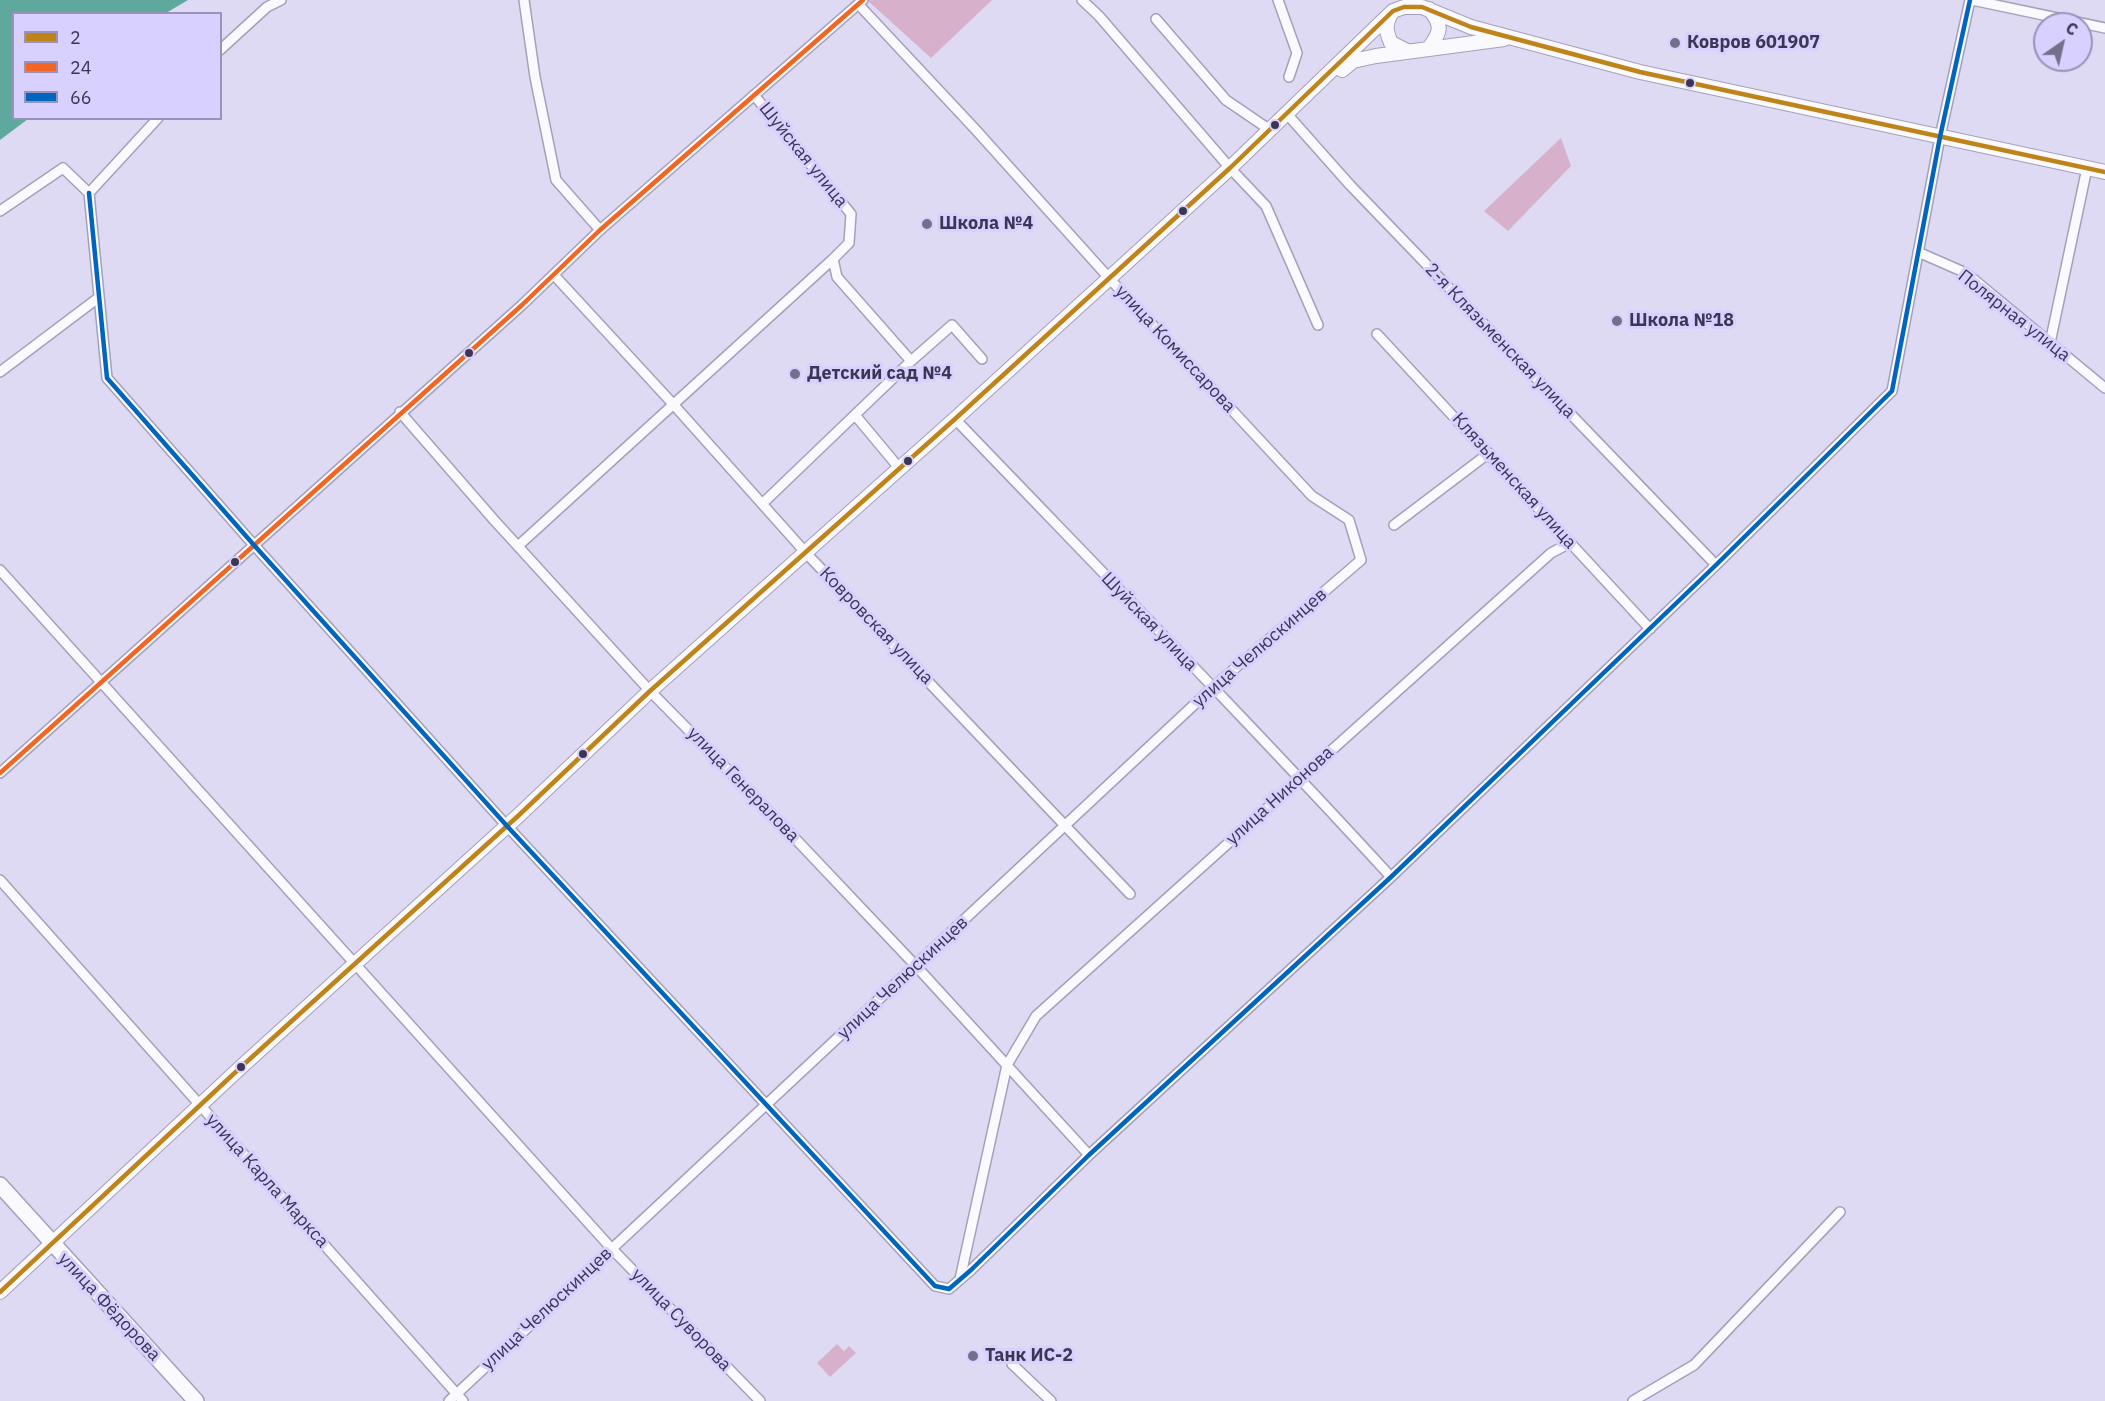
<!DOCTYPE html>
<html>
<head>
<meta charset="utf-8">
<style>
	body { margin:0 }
	#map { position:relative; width:2105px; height:1401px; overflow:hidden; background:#dfdaf4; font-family:"IBM Plex Sans",sans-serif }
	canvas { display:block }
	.legend { position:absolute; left:12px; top:12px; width:210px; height:108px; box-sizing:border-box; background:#d8d0fe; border:2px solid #9a92ba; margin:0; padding:8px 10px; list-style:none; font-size:18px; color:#3c3654 }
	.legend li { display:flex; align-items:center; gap:12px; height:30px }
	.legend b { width:30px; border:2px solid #9a92ba }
	.north { position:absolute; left:2033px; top:12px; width:60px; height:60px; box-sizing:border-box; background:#d8d0fe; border:2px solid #9a92ba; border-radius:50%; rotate:34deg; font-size:16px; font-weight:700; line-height:24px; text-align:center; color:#3c3654 }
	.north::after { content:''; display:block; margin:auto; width:21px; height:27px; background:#756f8c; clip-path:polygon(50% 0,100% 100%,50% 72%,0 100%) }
</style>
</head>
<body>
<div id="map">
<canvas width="2105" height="1401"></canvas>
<ul class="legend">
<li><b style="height:8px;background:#bf8419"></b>2</li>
<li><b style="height:8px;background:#f26522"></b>24</li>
<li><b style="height:8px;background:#0065bd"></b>66</li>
</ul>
<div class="north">С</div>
</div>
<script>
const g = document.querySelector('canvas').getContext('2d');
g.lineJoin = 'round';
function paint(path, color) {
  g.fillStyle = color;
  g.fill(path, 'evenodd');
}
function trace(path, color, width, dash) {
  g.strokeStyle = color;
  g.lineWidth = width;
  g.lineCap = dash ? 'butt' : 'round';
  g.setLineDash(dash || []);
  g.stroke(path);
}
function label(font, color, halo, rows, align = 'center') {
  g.font = font + ' "IBM Plex Sans",sans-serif';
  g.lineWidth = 6;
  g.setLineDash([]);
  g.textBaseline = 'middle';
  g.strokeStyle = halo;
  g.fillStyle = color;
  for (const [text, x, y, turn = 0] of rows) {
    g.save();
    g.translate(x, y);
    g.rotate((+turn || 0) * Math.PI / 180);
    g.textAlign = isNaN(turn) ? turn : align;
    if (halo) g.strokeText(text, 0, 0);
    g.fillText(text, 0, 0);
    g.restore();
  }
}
paint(new Path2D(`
	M867,0H992L931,58Z
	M1561,138L1571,166L1508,231L1484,211Z
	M837,1344L844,1351L849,1346L856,1353L830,1377L817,1363Z`), '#d7b1cc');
paint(new Path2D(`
	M0,0H188L166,13L14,14V118L28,119L0,140Z`), '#5ea89e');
const minor = new Path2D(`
	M524,0L535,77L556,180L600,230
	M1082,0L1099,16L1230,168L1266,206L1318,325
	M1278,0L1297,53L1289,77
	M1972,0L2105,28
	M1156,19L1226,100L1270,130
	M220,50L267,7L281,0
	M754,95L851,214L849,243L833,259L837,277L911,361
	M1287,114L1350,185L1716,565
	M89,193L107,378L253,544L507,826L935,1286L949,1289L971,1270L1089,1155L1391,877L1716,565L1892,391L1940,137L1970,0
	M0,211L63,168L89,193L158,118
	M1918,252L1966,273L2105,388
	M554,275L673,404L806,553L1130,894
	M1377,334L1650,629
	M2050,343L2087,168
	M0,372L98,298
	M400,412L494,520L650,691L788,831L916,966L1089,1155
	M855,415L900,469
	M955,419C1101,571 1249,722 1391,877
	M762,504L911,361L952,325L982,359
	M1394,525L1489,453
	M518,546L833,259
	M0,570L612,1249L760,1401
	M0,773L522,305L600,230L863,0
	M0,880L463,1401
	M960,1279L1007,1065L1036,1016L1551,553L1570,543
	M1012,1364L1051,1401
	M449,1401L1212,688L1361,560L1349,520L1312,496L1109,278L975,129L859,5
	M1633,1401L1694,1365L1840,1212`);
const secondary = new Path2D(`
	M1390,16C1384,26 1387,33 1391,43L1407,51
	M1429,48C1441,32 1443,25 1429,9
	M1342,70L1353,61L1376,56L1504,39
	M0,1292L241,1067L518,816L650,691L955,419L1230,168L1393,11L1404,7H1422L1471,27L1640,72L2105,172`);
const primary = new Path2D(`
	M0,1185L196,1401`);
trace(minor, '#a5a0b9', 12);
trace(secondary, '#a5a0b9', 16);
trace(primary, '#a5a0b9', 18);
trace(minor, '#faf9fd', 9);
trace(secondary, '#faf9fd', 14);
trace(primary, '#faf9fd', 15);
trace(new Path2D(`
	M0,1292L241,1067L518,816L650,691L955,419L1230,168L1393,11L1404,7H1422L1471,27L1640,72L2105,172`), '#bf8419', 4.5);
trace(new Path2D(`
	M0,773L522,305L600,230L863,0`), '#f26522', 4.5);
trace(new Path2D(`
	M89,193L107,378L253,544L507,826L935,1286L949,1289L971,1270L1089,1155L1391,877L1716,565L1892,391L1940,137L1970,0`), '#0065bd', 4.5);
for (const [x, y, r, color] of [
	[1675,43,6,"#756f8c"],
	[1690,83,5,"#3c3654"],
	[1275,125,5,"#3c3654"],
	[1183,211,5,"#3c3654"],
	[927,224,6,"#756f8c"],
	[1617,321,6,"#756f8c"],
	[469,353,5,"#3c3654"],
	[795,374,6,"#756f8c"],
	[908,461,5,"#3c3654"],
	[235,562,5,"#3c3654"],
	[583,754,5,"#3c3654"],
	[241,1067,5,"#3c3654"],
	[973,1356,6,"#756f8c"]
]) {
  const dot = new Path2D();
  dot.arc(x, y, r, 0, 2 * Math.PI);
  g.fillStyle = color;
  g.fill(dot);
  trace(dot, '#d8d0fe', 2);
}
label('bold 18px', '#3c3654', '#d8d0fe', [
	["Ковров 601907",1687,43],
	["Школа №4",939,224],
	["Школа №18",1629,321],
	["Детский сад №4",807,374],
	["Танк ИС-2",985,1356]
], 'left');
label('18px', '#3c3654', '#d8d0fe', [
	["Шуйская улица",803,155,51],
	["Полярная улица",2014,316,38],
	["2-я Клязьменская улица",1500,341,46],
	["улица Комиссарова",1175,349,47],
	["Клязьменская улица",1514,481,48],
	["Шуйская улица",1149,622,46],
	["Ковровская улица",876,626,46],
	["улица Челюскинцев",1260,648,-41],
	["улица Генералова",743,785,46],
	["улица Никонова",1280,796,-42],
	["улица Челюскинцев",903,978,-43],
	["улица Карла Маркса",267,1181,48],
	["улица Фёдорова",109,1307,47],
	["улица Челюскинцев",547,1309,-43],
	["улица Суворова",681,1320,46]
]);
</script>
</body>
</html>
